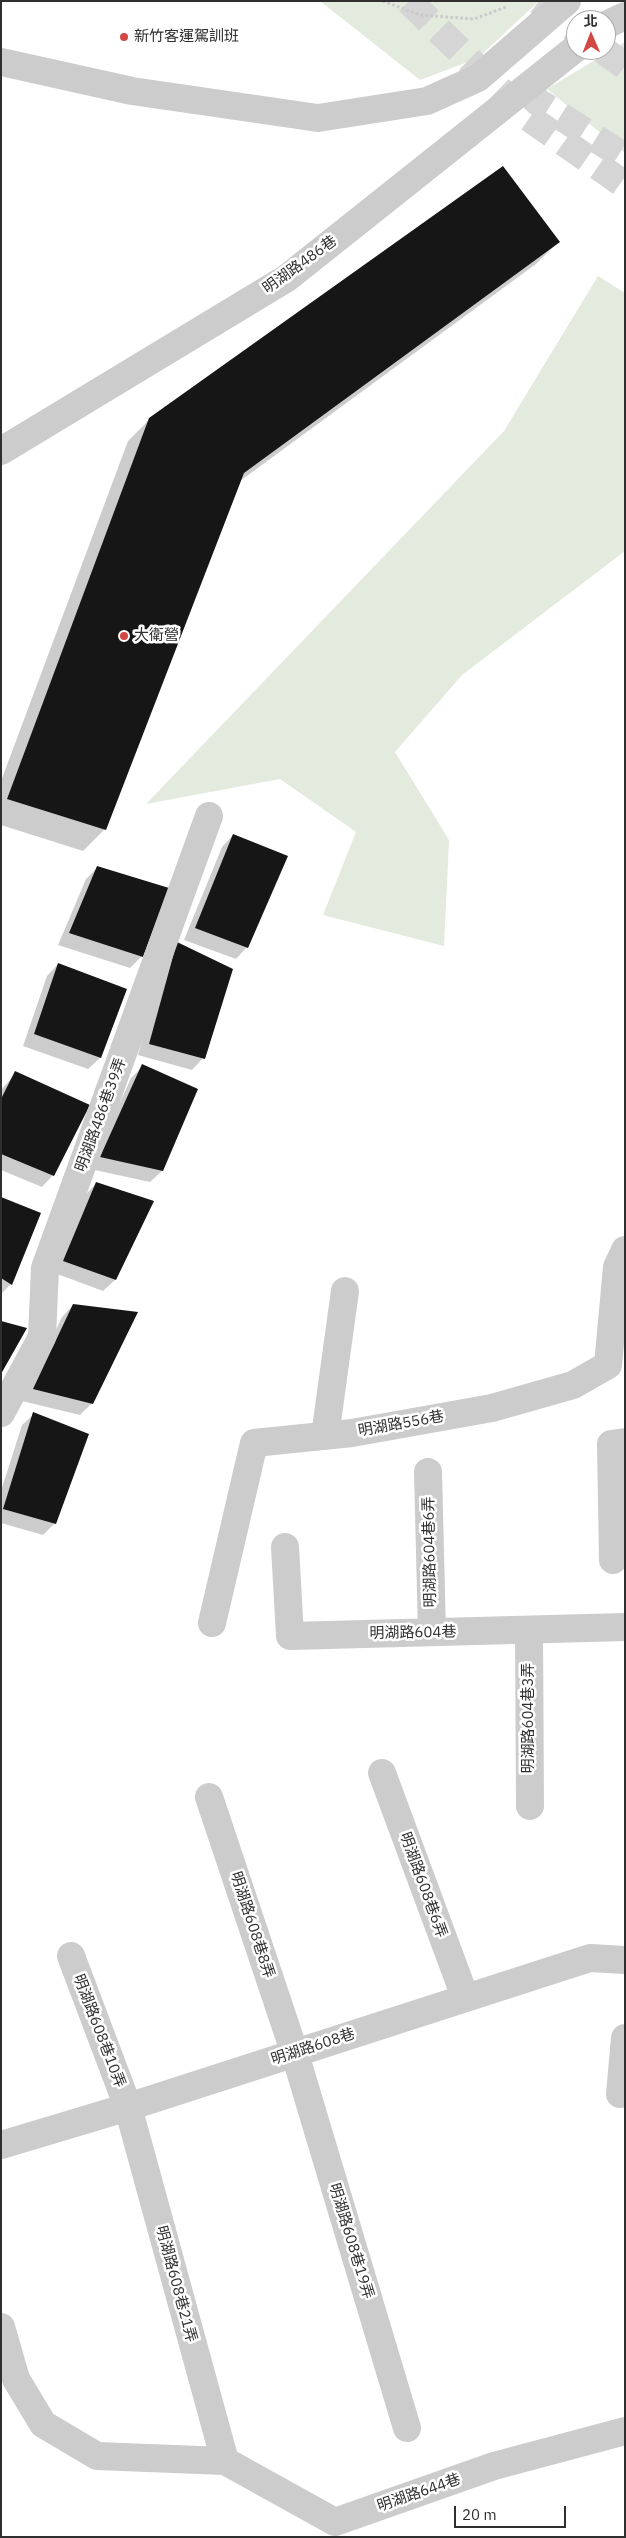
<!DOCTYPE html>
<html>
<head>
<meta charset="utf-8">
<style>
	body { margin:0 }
	#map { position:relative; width:626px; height:2538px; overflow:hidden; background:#fff; font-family:"IBM Plex Sans","Noto Sans TC",sans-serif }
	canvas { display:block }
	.frame { position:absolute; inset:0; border:2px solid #2f2f2f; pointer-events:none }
	.north { position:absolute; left:566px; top:10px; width:50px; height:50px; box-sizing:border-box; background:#fff; border:1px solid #acacac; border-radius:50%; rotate:359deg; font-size:14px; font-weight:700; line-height:20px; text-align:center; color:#2f2f2f }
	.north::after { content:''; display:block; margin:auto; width:18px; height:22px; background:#d24845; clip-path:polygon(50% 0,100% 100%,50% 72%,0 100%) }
	.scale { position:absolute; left:454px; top:2506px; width:112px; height:22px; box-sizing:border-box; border:2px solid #2f2f2f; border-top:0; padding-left:6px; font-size:15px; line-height:18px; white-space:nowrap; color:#2f2f2f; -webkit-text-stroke:4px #fff; paint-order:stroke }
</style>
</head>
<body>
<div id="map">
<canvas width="626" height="2538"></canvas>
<div class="frame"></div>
<div class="north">北</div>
<div class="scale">20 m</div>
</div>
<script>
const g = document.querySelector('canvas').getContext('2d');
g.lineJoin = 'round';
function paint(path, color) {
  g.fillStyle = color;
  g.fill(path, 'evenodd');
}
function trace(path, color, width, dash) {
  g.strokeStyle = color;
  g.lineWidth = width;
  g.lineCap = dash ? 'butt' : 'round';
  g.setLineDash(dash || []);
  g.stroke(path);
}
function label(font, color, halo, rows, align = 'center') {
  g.font = font + ' "IBM Plex Sans","Noto Sans TC",sans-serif';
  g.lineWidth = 5;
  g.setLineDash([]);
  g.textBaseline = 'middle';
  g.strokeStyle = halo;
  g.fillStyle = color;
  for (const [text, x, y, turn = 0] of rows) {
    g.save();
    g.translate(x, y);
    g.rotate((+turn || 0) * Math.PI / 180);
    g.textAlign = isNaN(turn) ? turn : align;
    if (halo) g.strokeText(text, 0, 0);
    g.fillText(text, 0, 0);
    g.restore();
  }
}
paint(new Path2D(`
	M320,1H539L478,58L420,80Z
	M625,42V153L547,89Z
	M598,276L625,293V551L462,675L395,752L449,840L444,946L323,915L356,832L280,779L146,804L504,431Z`), '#e3eade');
paint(new Path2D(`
	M558,242L536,264L240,481L105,829L83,851L1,825V781L128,441L150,419Z
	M233,835L247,947L236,959L184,940L222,847Z
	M98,867L142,956L130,968L58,945L86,879Z
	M177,944L203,1058L192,1070L138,1055L166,955Z
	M58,964L125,990L100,1058L88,1069L23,1046L47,976Z
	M143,1066L196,1090L162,1171L150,1182L90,1169L131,1078Z
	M16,1073L53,1175L42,1187L1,1170V1090Z
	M97,1183L115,1280L103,1291L52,1272L85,1195Z
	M1,1198L11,1284L1,1294Z
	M73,1305L92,1403L80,1415L22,1401L62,1317Z
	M34,1414L55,1523L43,1535L1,1523V1491L22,1425Z`), '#0003');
paint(new Path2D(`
	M503,166L560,242L244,473L106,830L7,799L149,418Z
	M233,834L288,856L248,948L195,928Z
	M97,866L169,888L143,957L69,933Z
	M177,942L233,969L205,1059L149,1044Z
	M58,963L127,989L101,1058L34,1034Z
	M142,1064L198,1089L163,1171L100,1157Z
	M15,1071L90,1105L54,1176L1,1154V1099Z
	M96,1182L154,1201L116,1280L63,1261Z
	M1,1197L41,1213L12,1285L1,1278Z
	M73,1304L138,1312L93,1404L33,1389Z
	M1,1321L27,1328L1,1374Z
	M33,1412L89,1434L56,1524L3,1509Z`), '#161616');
trace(new Path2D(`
	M409,1L525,115L625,185
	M539,1L576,30
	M603,50L625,66
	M527,91L538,102L625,157`), '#d5d5d5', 28, [28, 14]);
trace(new Path2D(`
	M383,1L420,15L474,19L506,7`), '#c9c9c9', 3, [2.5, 2.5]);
trace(new Path2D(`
	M606,25L625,16
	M1,62L132,91L318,118L427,101L478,78L567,1
	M1,451L287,278L576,48
	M1,1413L42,1337L45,1268L209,816
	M325,1436L345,1291
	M428,1472L432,1632
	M285,1547L290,1636L625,1627
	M613,1560L611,1444L625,1442
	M212,1623L254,1443L352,1433L492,1408L573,1385L608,1365L617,1267L625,1250
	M529,1630L530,1806
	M382,1773L465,1997
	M209,1797L295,2054L407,2428
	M71,1956L128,2107L225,2461
	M620,2094L625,2038
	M1,2145L128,2107L590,1958L625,1960
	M1,2327L16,2379L43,2424L97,2456L225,2461L335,2522L494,2466L625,2431`), '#ccc', 28);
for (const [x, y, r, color] of [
	[124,37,5,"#d24845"],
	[124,636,5,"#d24845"]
]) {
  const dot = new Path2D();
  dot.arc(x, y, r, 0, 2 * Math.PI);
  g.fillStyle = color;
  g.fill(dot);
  trace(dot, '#fff', 2);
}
label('15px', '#2f2f2f', '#fff', [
	["新竹客運駕訓班",134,37],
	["大衛營",134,636]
], 'left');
label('15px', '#2f2f2f', '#fff', [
	["明湖路486巷",300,265,-36],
	["明湖路486巷39弄",101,1115,-70],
	["明湖路556巷",401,1424,-10],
	["明湖路604巷6弄",430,1552,-91],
	["明湖路604巷",413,1633,-1],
	["明湖路604巷3弄",529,1718,-90],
	["明湖路608巷6弄",423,1885,70],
	["明湖路608巷8弄",252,1925,72],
	["明湖路608巷10弄",99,2031,69],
	["明湖路608巷",313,2047,-18],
	["明湖路608巷19弄",351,2241,73],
	["明湖路608巷21弄",176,2284,75],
	["明湖路644巷",419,2493,-19]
]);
</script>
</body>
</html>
